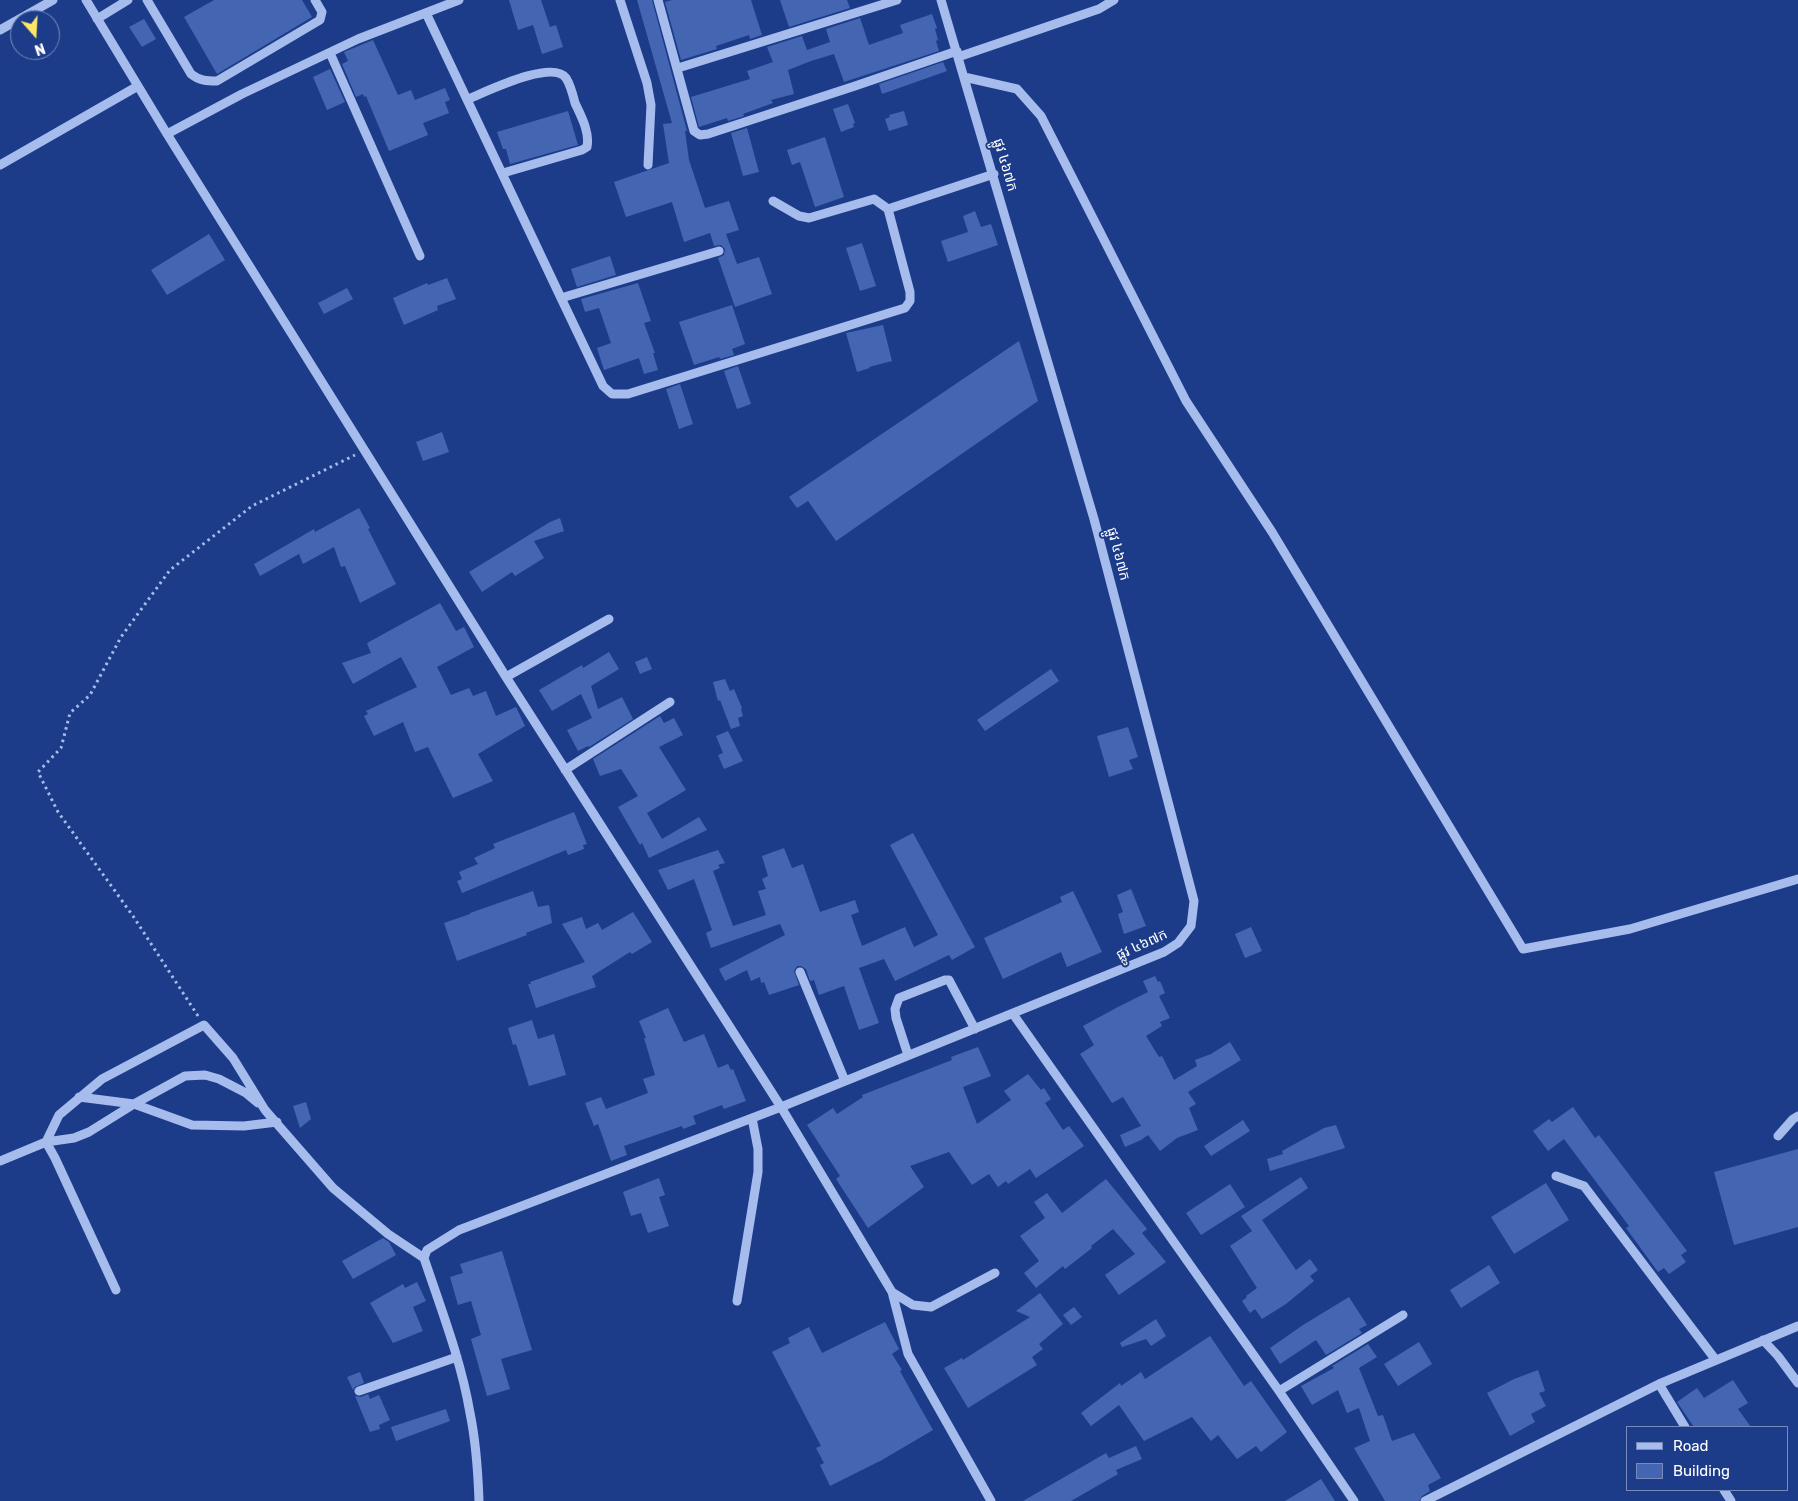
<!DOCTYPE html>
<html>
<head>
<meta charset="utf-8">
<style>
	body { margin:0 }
	#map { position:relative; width:1798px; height:1501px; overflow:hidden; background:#1c3c8a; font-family:Rubik,sans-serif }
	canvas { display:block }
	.legend { position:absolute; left:1626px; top:1426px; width:162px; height:65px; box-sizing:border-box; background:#1c3c8a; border:1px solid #778ab9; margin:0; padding:6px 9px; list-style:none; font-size:15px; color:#fff }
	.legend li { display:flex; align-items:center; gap:10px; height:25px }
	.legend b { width:25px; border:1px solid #778ab9 }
	.north { position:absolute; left:10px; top:10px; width:50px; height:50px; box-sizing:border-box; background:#1c3c8a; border:1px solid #778ab9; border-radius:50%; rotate:161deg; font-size:14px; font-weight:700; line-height:20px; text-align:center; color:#fff }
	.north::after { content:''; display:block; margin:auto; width:18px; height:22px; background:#fde664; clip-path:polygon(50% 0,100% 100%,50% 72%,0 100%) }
</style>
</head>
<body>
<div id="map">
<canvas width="1798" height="1501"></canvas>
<ul class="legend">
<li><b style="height:6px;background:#a6bcec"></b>Road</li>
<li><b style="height:14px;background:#4466b2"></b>Building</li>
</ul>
<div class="north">N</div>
</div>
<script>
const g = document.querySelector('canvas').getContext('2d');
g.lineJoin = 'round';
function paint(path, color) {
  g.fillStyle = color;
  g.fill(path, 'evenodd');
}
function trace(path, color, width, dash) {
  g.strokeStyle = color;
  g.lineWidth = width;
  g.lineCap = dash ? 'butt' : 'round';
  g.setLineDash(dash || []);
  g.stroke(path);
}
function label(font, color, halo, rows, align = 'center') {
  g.font = font + ' Rubik,"Noto Sans Khmer",sans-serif';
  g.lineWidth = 4;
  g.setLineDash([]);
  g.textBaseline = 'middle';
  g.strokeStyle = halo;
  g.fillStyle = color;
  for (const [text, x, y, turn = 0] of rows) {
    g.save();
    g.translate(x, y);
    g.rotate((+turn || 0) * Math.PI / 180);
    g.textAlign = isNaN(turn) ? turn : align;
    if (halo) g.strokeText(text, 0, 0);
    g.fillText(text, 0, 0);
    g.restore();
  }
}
paint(new Path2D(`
	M214,0H302L312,17L217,74L184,17Z
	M509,0H541L550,27L556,25L563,47L542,54L533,25L518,30Z
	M637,0H652L687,131H685L689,160L705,208L729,201L739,230L726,234L737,264L759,257L772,294L735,307L718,258L724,255L725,249L721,245L714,246L710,233L684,242L672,202L626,217L614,182L669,163L663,124L672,123Z
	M672,0H751L762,35L750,39L749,35L716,46L717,49L681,60L665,2Z
	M780,0H847L850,8L789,27Z
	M932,14L937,28L935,29L938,40L936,41L939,51L844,82L834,54L811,61L788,70L794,94L771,100L773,103L743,114L744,116L728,121L727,118L699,127L691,97L750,79L747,71L773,62L767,47L802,36L807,50L830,42L826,29L860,18L869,45L903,33L900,25Z
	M144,19L156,39L142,47L129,27Z
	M373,40L398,95L411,90L415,100L445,88L450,100L445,102L449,113L423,123L428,135L389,151L366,96L364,97L363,94L356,97L342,64L348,61L344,52Z
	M943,62L947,71L882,94L879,84Z
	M330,69L345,102L327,110L313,77Z
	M848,104L855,123L853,124L854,127L841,132L833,109Z
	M568,111L578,145L510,164L506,149H503L497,132Z
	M904,111L908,125L889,131L885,119L890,117L889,115Z
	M747,128L759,172L743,176L731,133Z
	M825,137L844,197L815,207L800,162L792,165L787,150Z
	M975,211L981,227L991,224L998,245L948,262L941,241L968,232L963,216Z
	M209,234L225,260L167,295L151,270Z
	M862,243L876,286L860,291L846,248Z
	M610,256L616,275L577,287L571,269Z
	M447,278L456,299L437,306L438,310L404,325L393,298L427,283L428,285Z
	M638,283L651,321L644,323L655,353H653L658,370L644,374L639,358L604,370L597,348L611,343L599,308L585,312L581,299Z
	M347,288L353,299L324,314L318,303Z
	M732,305L745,344L732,349L734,355L720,359L719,357L694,365L679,322Z
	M883,325L892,361L869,367L870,368L857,372L846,333Z
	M1019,341L1038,401L836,541L808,501L797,508L789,497Z
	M738,366L751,404L737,409L724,371Z
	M680,384L693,424L679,429L666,389Z
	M442,432L449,452L423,461L416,442Z
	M359,508L370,528L368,529L396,584L360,603L345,566L341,567L334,547L303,564L299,554L260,576L254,564L314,529L315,532Z
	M560,518L564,531L534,541L544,558L515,576L512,572L482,592L469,572L550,522Z
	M440,603L456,631L464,627L474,647L437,667L451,695L469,688L473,696L486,691L496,716L516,707L525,726L478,754L493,781L453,798L428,747L415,752L403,722L374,736L364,716L368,714L366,711L417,687L401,657L353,684L342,663L371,653L367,643Z
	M609,652L619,669L591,686L598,709L622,697L633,719L589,747L588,746L578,751L567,730L592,718L581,694L552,711L539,690L582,665L583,668Z
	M647,657L652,669L640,674L635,662Z
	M1051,669L1059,681L985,731L977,720Z
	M725,679L730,691L734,689L742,708L741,709L743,716L738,718L740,726L731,729L720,700L718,701L713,682Z
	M660,716L664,723L674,718L683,735L659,747L686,790L647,813L662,839L699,817L707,830L649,858L642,843L640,845L618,807L638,796L621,769L600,776L593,759Z
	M1128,727L1138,757L1129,760L1133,769L1109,777L1097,736Z
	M728,731L743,761L724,769L718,755L723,753L716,736Z
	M574,812L587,844L583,845L584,849L568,855L566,850L462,893L457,881L462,879L459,872L478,864L474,858L495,848L493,844Z
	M913,833L975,947L952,960L949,955L895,981L884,959L859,968L879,1023L859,1030L844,986L819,995L814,980L810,981L806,969L801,966H797L794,971L799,985L769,995L764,982L761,983L760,977L751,981L747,970L725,981L719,969L785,935L780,924L711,948L706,933L712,930L694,879L668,890L658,870L718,850L725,863L718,865L720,868L713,871L733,926L766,915L758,891L766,889L762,879L768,876L762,856L784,848L792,868L803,864L820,912L855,900L859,912L851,915L862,946L905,927L914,947L938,935L890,845Z
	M1131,889L1146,926L1124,934L1118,914L1123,912L1117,895Z
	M533,891L538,907L549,905L552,923L526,933L527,935L457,961L444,923L470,914V913Z
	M1073,891L1102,952L1067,967L1061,952L1003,979L984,938L1062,902L1060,897Z
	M633,912L652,942L632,954L630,952L592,976L596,987L536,1008L528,984H531L530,982L585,962L562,924L582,917L586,929L598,923L602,930Z
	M1251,927L1262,951L1245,958L1235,934Z
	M1155,976L1158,982L1160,981L1165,993L1159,996L1170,1018L1160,1022L1162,1026L1146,1036L1159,1057L1162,1056L1174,1080L1197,1066L1195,1060L1211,1054L1230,1042L1241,1060L1188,1092L1196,1104L1189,1108L1198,1130L1177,1138L1160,1151L1148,1135L1141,1140L1125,1147L1120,1135L1141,1126L1123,1097L1112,1103L1080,1054L1094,1045L1083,1026L1116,1008L1148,992L1143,981Z
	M668,1008L684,1042L704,1034L718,1068L728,1064L731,1070L733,1069L746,1101L724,1109L722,1105L693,1116L696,1124L683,1129L682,1126L624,1146L627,1155L611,1161L598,1124L594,1126L585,1103L601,1097L606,1109L648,1093L643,1079L655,1075L644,1038H646L639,1021Z
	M532,1020L538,1039L554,1034L566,1075L529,1086L516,1044L513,1045L508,1028Z
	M978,1047L991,1076L963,1087L977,1124L1011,1100L1004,1091L1028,1074L1041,1090L1044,1088L1051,1099L1045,1103L1063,1130L1069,1126L1084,1146L1036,1178L1030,1169L1008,1184L1006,1181L998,1187L989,1174L972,1185L949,1152L910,1166L924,1187L868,1228L836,1179L840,1176L807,1125L833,1108L837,1114L863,1097L862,1095L952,1060L951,1057Z
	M306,1102L311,1119L300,1128L293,1106Z
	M1573,1107L1595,1138L1599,1135L1687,1251L1681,1255L1686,1262L1669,1274L1664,1268L1658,1272L1626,1228L1629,1226L1564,1139L1548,1151L1533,1131L1549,1119L1552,1122Z
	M1243,1120L1250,1131L1211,1156L1204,1146Z
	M1336,1125L1345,1148L1270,1171L1267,1159L1283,1154L1282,1151L1324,1128Z
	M1798,1149V1227L1734,1245L1714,1172Z
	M1301,1177L1308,1188L1262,1220L1296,1270L1310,1259L1318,1270L1310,1276L1314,1281L1286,1304L1262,1319L1255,1309L1250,1313L1242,1301L1247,1297L1246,1296L1257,1288L1230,1246L1252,1231L1241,1216Z
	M659,1178L665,1195L659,1197L669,1226L648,1233L641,1213L631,1216L623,1192Z
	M1106,1179L1147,1229L1142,1233L1166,1262L1119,1295L1105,1275L1135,1254L1113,1229L1091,1246L1092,1248L1065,1269L1063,1266L1036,1288L1024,1273L1039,1261L1020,1236L1045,1218L1034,1202L1047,1193L1062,1213Z
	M1546,1183L1569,1220L1514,1254L1491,1217Z
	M1230,1184L1245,1207L1201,1235L1186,1213Z
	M383,1238L389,1242L396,1255L353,1279L342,1261Z
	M502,1251L532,1350L501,1359L510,1389L487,1396L471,1339L481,1335L471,1301L458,1305L450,1277L463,1273L460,1264Z
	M1489,1265L1500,1283L1461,1308L1450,1290Z
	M417,1282L426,1301L413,1307L423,1331L393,1343L370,1303L403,1284L405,1288Z
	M1040,1293L1063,1324L1039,1344L1043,1349L1032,1357L1037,1365L968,1408L944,1368L962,1358L963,1360L1030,1317L1016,1311Z
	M1349,1297L1367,1325L1359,1329L1362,1333L1326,1355L1316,1340L1280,1364L1270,1348L1303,1325Z
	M1074,1307L1082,1317L1071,1325L1063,1315Z
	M1156,1319L1166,1336L1151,1346L1146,1339L1122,1347L1120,1343Z
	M885,1322L899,1349L892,1354L902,1370L900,1371L912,1393L933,1430L882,1460L830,1486L820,1465L824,1463L816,1448L821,1446L772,1352L790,1343L788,1338L809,1327L822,1353Z
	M1210,1336L1244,1386L1251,1381L1287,1432L1261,1452L1256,1446L1237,1459L1218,1435L1211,1441L1192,1417L1144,1441L1119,1405L1091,1426L1081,1413L1120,1383L1121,1386L1141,1372L1145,1379Z
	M1419,1342L1432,1364L1398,1386L1384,1364Z
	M1368,1344L1377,1357L1359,1368L1378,1416L1383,1415L1392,1441L1414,1433L1441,1478L1428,1485L1430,1491L1422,1496L1419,1501H1385L1354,1448L1370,1441L1359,1408L1347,1413L1338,1390L1312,1405L1301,1386L1334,1368L1332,1366Z
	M1538,1370L1545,1391L1539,1393L1546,1406L1531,1414L1535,1422L1510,1436L1487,1393L1514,1379Z
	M360,1372L364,1383L355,1387L353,1390L347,1377Z
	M1733,1380L1748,1403L1738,1409L1751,1427H1694L1677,1402L1697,1388L1704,1398Z
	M368,1394L370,1399L379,1395L390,1420L379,1425L380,1429L370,1432L355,1396L361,1397Z
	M446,1409L450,1421L396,1441L391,1427Z
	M1136,1446L1142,1459L1116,1470L1118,1474L1071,1501H1023L1106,1453L1109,1458Z
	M1321,1479L1335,1501H1285L1310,1486Z`), '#4466b2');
trace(new Path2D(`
	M198,1016L133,916L58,812L38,772L61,748L70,713L90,695L121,637L170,570L252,506L355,455`), '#a6bcec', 3, [2.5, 4]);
trace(new Path2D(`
	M86,0L167,134L506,677L781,1107L892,1292L908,1354L991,1501
	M147,0L191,74C200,81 207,81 217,81L320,20L322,12L315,0
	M620,0L647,83L651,105L648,165
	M658,0L694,131L700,135L708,134L855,86L957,51
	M426,13L561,298
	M97,19L128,0
	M0,30L53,0
	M330,53L420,256
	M958,57L1099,9L1114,0
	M678,68L897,0
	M964,77L1017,89L1041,116L1186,401L1272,532L1523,949L1630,929L1798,879
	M468,99C486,92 552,59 566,78C570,84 573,95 575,103C581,116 590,132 587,147L582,150L503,173
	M167,134L242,94L358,39L459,0
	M0,165L138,86
	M773,201L799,216L809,218L874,199L888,209
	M719,251L561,298L603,386L612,394H628L905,308L910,301V292L888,209L994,174
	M506,677L609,619
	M565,770L670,702
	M800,972L845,1081
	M1013,1014L1279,1391L1354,1501
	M908,1055L896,1018L895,1009L899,998L945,980H949L975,1029
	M79,1097L134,1104L192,1125L244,1126L277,1122
	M1778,1136L1793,1119L1798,1116
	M0,1161L46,1142L59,1115L102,1079L204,1025L233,1058L265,1110L333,1188L388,1234L424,1258
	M1556,1176L1584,1186L1715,1359
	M116,1290L55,1158L46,1142L74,1138L89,1132L134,1104L185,1076L205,1075L219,1079L246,1093L258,1103
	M892,1292L913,1305L931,1307L995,1273
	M737,1301L758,1172V1149L752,1118
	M1763,1340L1778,1356L1798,1383
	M1659,1384L1685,1427
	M359,1391L457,1357
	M1279,1391L1403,1315
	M1724,1490L1731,1501
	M479,1501C478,1472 476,1442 470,1413C461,1360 441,1309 424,1258L427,1250L459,1230L781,1107L1164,952L1178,943L1191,926L1194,901L1094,519L941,0
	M1425,1501L1659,1384L1798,1326`), '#a6bcec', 9);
label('14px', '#fff', '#1c3c8a', [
	["ផ្លូវ ៤៦៧ក",1005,165,74],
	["ផ្លូវ ៤៦៧ក",1118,554,75],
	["ផ្លូវ ៤៦៧ក",1142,945,-25]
]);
</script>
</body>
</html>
